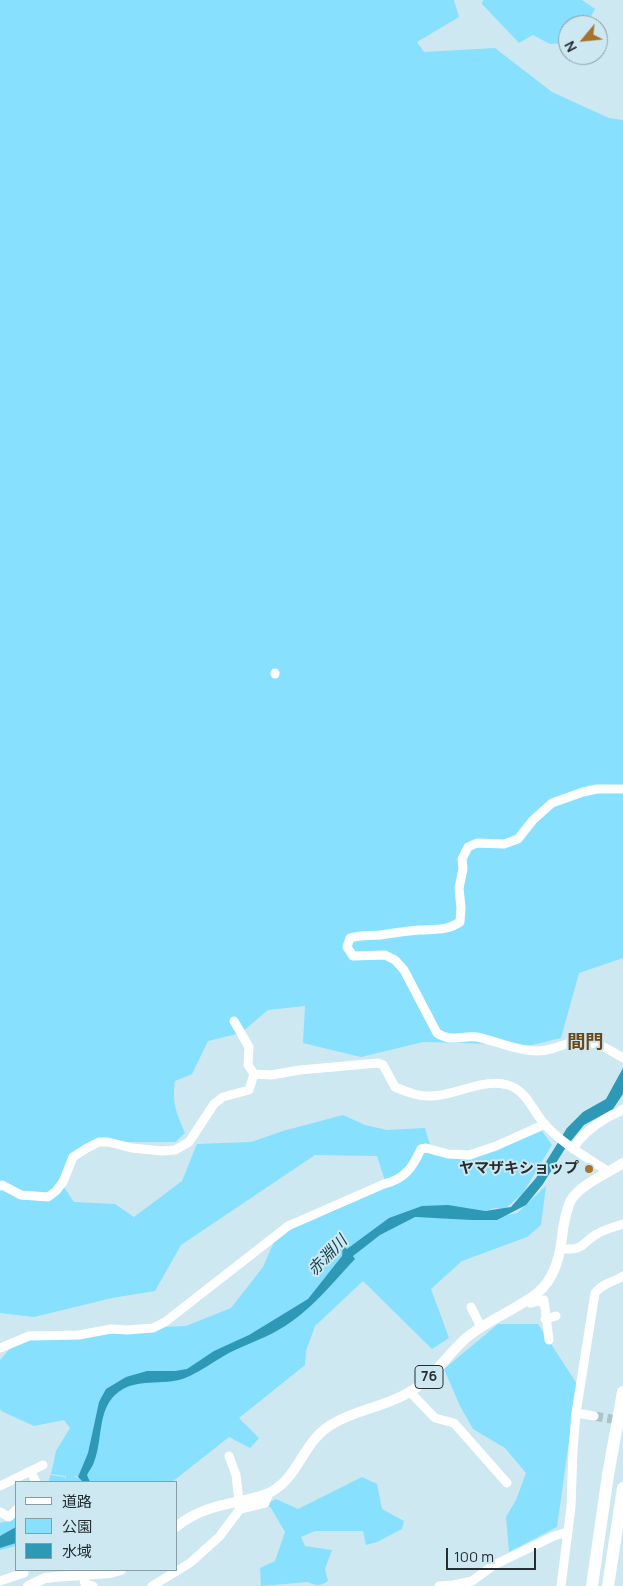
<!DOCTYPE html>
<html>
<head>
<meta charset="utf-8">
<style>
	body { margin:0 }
	#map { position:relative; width:623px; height:1586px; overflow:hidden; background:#cde8f0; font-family:Manrope,"Noto Sans JP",sans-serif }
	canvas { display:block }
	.legend { position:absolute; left:15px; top:1481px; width:162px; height:90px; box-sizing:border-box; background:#cde8f0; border:1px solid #899ea4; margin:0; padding:6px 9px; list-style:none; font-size:15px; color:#242e32 }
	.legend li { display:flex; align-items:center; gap:10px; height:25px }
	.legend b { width:25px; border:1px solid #899ea4 }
	.north { position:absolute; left:558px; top:15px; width:50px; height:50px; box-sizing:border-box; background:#cde8f0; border:1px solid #899ea4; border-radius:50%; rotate:242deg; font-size:14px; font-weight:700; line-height:20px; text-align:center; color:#242e32 }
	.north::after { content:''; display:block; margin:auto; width:18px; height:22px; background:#a8732d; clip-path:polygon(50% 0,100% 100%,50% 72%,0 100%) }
	.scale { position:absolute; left:446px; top:1548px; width:90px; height:22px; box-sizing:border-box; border:2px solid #242e32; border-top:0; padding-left:6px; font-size:15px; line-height:18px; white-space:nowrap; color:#242e32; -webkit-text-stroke:4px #cde8f0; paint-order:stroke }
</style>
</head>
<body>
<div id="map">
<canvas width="623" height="1586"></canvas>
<ul class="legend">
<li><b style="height:6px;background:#fff"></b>道路</li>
<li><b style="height:14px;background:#87e0fd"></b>公園</li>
<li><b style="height:14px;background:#2d99b6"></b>水域</li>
</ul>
<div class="north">N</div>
<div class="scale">100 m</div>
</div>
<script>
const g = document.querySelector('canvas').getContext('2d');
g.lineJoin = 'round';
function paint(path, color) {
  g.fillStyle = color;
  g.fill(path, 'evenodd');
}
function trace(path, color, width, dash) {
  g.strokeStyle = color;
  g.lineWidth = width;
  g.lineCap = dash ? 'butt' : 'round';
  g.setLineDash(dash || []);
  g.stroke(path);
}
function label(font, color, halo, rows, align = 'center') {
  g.font = font + ' Manrope,"Noto Sans JP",sans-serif';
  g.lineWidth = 4;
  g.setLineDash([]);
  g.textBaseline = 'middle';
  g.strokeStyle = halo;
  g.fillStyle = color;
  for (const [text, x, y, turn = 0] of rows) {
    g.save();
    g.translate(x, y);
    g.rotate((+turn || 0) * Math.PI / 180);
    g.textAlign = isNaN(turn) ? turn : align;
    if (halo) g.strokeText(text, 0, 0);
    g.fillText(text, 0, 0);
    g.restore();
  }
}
paint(new Path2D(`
	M0,0H454L459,17L417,42L424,52L495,48L552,92L609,118L623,120V958L579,973L561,1038L532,1045L423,1042L361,1057L303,1043L305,1006L268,1010L241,1033L208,1041L192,1074L175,1081C172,1104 176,1111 185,1133L175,1142H92L73,1152L60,1181L74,1202L115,1204L134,1217L182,1181L197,1144L251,1142L283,1131L343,1115L365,1125L387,1130L425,1128L433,1155L471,1160L542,1131L552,1145L523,1193L505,1209L495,1208L481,1212L409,1217L486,1219L517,1213L546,1186L541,1225L527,1237L462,1261L431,1289L449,1338L432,1349L363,1281L315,1326L306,1351L305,1365L239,1418L259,1438L250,1448L229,1437L172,1482H90L85,1478L73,1476L80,1479L82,1482H49L50,1475L65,1477L66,1480V1476L51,1474L56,1451L70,1428L64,1420L34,1426L1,1411L0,1408V1360L14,1344L34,1336L111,1329L186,1326L231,1308L263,1267L274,1242L290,1228L322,1213L356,1201L385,1181L377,1156L315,1155L181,1245L155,1291L112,1298L34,1317L0,1313Z
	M483,0H582L595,9L586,25H568V43L550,44L533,35L519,43L482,4Z
	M498,1324H538L577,1384L557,1527L509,1552L506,1517L516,1500L526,1473L505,1448L473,1429L460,1406L444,1369Z
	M362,1477L377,1484L382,1509L404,1521L402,1529L377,1542L366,1545L363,1531H315L301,1537L305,1546L332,1550L325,1569L328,1581C321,1586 316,1586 308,1582L261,1586L260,1568L275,1561L285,1532L271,1508L266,1504L276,1499L298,1509Z
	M16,1515V1546L0,1550V1523L9,1521Z`), '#87e0fd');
paint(new Path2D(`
	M623,1068V1094L613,1109L584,1125L566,1147L543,1184L526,1205L497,1220H472L415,1217L380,1235L353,1256L355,1259C332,1283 310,1312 280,1329C262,1340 240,1346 222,1357C210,1364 198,1373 185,1378C162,1387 137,1376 116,1394C97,1411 103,1440 94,1462C93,1466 89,1471 87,1475L90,1482H83L78,1477L88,1453L99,1402L106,1389L126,1377L147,1371H175L187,1369L214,1351L249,1335L308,1299L342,1256L343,1246L347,1249L389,1218L422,1206L448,1205L485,1211L511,1207L536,1178L567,1128L583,1112L606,1099Z
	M16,1527V1543L0,1548V1536Z`), '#2d99b6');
trace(new Path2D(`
	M594,1416L623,1421`), '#abc3ca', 9, [9, 4.5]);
trace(new Path2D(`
	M275,673V674
	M623,789H597L583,792L552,803L533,820L518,839L504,844L477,843L468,847L462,859L463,869L459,888L461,908L460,922C447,931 434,929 419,930C406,931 393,933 380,935C369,936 360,935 350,938L347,947L353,956L385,955L395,960L404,970L437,1033C452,1043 461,1035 477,1037C497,1041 516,1051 536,1051C548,1051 558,1047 569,1043C589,1037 607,1048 623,1058
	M234,1021L249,1047L248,1065L254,1074
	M254,1074L271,1075L300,1070L378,1063L383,1065L395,1087C407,1092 419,1097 432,1096C457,1095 483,1078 508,1085C525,1090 532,1108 542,1121C559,1142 586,1157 609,1172
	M573,1149C580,1137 593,1126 605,1119C611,1115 618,1113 623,1109
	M0,1186L2,1185L21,1195L48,1197L56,1191L63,1182L73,1157L87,1148L99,1142H108L132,1148L162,1151L175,1150L189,1142L214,1104L223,1097L249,1090L254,1074
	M561,1249C587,1250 578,1245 597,1234C605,1229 614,1227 623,1224
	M527,1300L530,1303L544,1300L549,1340
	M471,1307L481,1327
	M545,1319L556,1316
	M0,1348L29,1336L79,1335L111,1329L127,1330L153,1328L165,1322L288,1226L384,1184C405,1179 413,1167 421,1149L426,1148L448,1154L469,1155L496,1146L545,1124
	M410,1392L435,1418L454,1423L507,1483
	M576,1413L594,1416
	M229,1456L236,1475L239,1501
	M31,1472L36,1482
	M0,1486L43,1465
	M0,1512L9,1517L16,1510
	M83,1574L85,1584L93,1586
	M0,1581L24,1573
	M152,1586L190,1563L219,1537L240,1509L265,1503L269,1493
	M439,1586L454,1585L472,1581L494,1565L554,1536L568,1532
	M561,1586L571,1507L573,1450L576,1413L595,1293C604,1282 613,1283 623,1276`), '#fff', 9);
trace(new Path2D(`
	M176,1527C196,1510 220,1505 246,1500C255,1497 266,1496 274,1490C297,1476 304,1445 325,1429C350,1410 385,1408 411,1391C433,1378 447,1355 466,1338C487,1320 514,1311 536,1294C556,1279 561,1252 563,1229C565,1220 566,1209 571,1200C580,1185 608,1173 623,1163
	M28,1586L45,1578L55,1577L110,1573L121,1570`), '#fff', 10);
trace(new Path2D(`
	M592,1586L608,1475L623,1392
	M608,1586L623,1488`), '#fff', 12);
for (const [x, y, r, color] of [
	[589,1169,5,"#a8732d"]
]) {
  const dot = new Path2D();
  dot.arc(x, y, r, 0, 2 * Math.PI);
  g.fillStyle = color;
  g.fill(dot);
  trace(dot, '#cde8f0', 2);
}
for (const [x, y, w] of [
	[429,1377,28]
]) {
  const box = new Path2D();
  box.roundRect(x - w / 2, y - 11.5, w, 23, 4);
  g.fillStyle = '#cde8f0';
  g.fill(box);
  trace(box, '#242e32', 1);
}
label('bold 14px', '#242e32', null, [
	["76",429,1377]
]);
label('bold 15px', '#242e32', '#cde8f0', [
	["ヤマザキショップ",579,1169]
], 'right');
label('italic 16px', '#174451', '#cde8f0', [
	["赤淵川",328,1256,-46]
]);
label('bold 18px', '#6c4817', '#cde8f0', [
	["間門",585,1043]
]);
</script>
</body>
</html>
